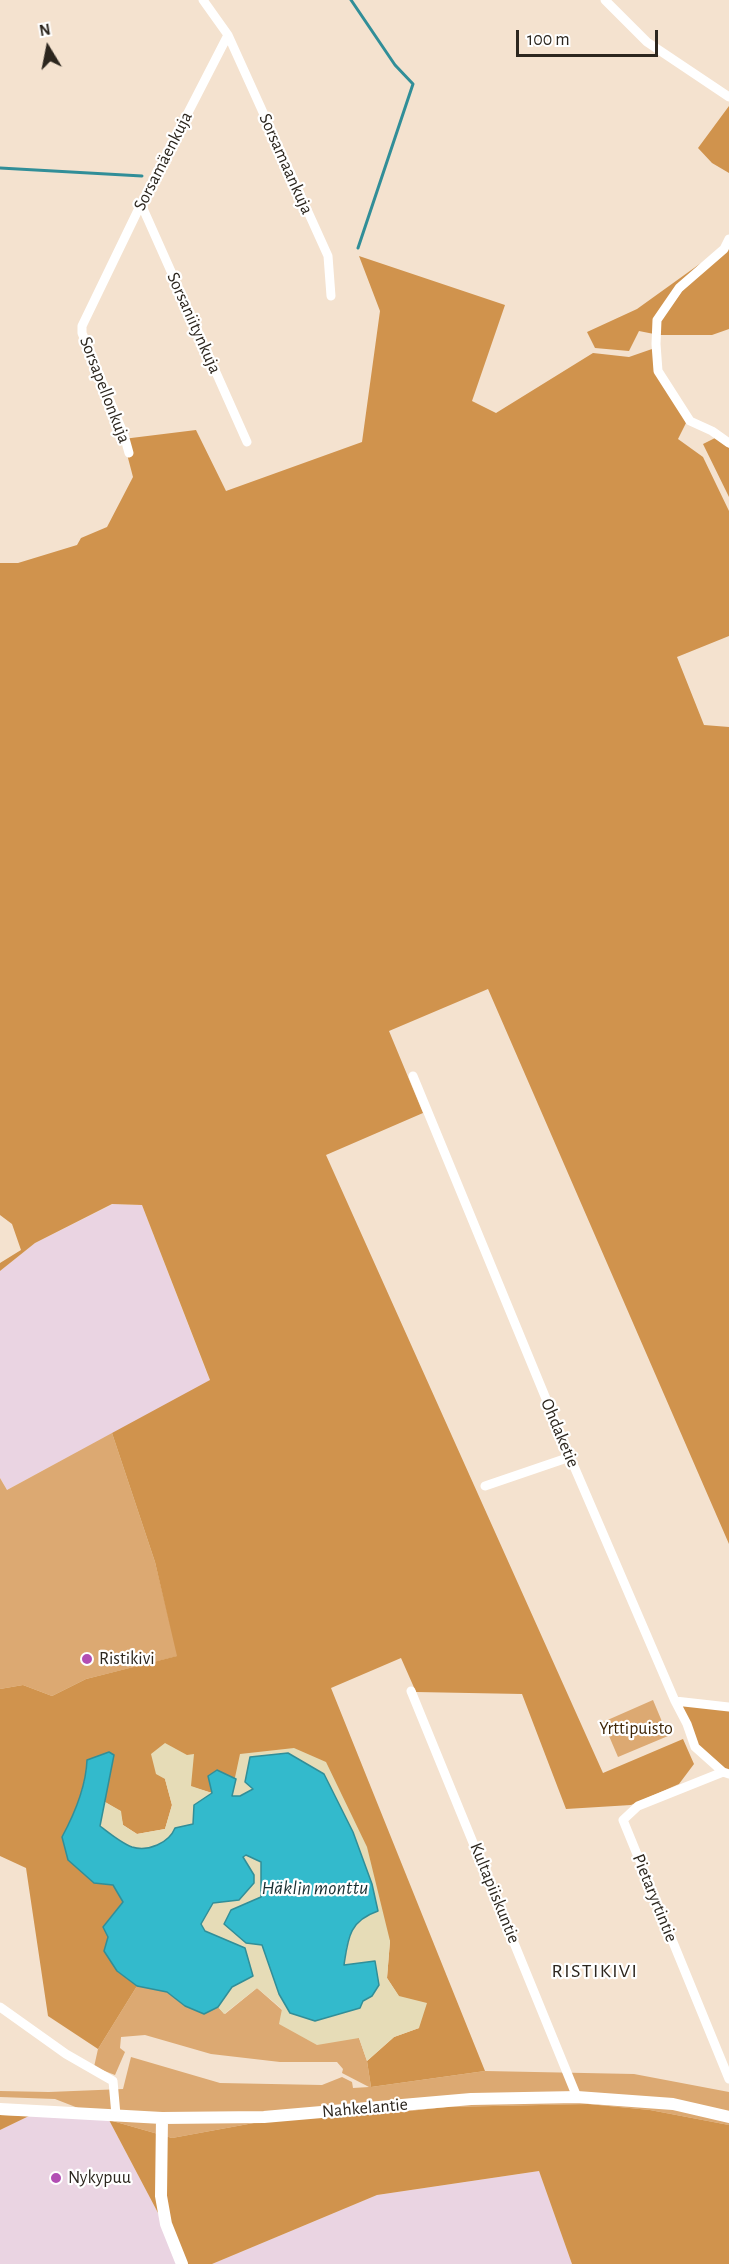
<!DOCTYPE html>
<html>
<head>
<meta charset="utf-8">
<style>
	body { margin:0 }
	#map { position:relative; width:729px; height:2264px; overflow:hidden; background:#f4e2cf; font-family:"Alegreya Sans",sans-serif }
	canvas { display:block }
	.north { position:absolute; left:18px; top:18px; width:60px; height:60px; -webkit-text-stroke:4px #fff; paint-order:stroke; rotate:350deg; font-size:16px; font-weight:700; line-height:24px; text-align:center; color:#2c261e }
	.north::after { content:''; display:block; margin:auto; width:21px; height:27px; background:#2c261e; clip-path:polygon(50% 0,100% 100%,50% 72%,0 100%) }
	.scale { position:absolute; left:516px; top:30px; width:142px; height:27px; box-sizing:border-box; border:3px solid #2c261e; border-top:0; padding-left:8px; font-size:18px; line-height:21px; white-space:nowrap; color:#2c261e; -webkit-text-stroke:4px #fff; paint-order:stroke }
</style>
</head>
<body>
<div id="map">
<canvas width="729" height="2264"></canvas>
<div class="north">N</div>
<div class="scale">100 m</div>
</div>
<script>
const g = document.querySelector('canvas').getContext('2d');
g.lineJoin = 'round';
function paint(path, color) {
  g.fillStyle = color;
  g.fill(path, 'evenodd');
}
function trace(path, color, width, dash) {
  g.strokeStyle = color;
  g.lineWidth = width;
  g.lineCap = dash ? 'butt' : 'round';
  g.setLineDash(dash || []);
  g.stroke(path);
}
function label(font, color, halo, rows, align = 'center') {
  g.font = font + ' "Alegreya Sans",sans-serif';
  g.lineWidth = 4.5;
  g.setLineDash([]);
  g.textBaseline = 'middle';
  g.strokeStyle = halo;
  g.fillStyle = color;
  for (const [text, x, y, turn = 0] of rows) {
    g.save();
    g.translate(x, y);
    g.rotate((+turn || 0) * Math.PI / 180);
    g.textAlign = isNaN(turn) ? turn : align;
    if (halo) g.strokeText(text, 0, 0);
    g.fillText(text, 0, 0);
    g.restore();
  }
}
paint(new Path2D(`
	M113,1204L142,1205L210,1381L7,1490L0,1478V1271L35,1243Z
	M29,2116L109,2120L185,2264H0V2130Z
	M539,2171L572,2264H212L377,2195Z`), '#ead4e2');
paint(new Path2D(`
	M112,1433L155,1562L178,1656L86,1679L52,1696L23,1685L0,1689V1478L7,1490Z
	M653,1700L668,1736L618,1757L603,1722Z
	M137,1986L167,1992L185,2006L204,2014L218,2007L225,2014L257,1988L282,2010L359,2038L367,2061L371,2087L485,2071L634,2074L729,2092V2125L650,2110L588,2104L446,2107L391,2113L281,2118L172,2138L109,2120L55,2099L0,2097V2091L49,2092L123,2089L131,2057L220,2083L322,2085L342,2077L352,2082L353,2088L369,2087L342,2073L343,2069L337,2062H280L211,2054L145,2035L121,2037L120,2048L125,2052L115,2075L94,2067L98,2049Z`), '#dca972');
paint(new Path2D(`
	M729,106V173L712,163L698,148Z
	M729,247V329L712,335H660L661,320L682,291Z
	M359,256L505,305L472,401L496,413L593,353L629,357L652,349L686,423L678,439L703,457L729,511V636L677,657L704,725L729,727V1544L488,989L389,1031L423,1113L326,1155L603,1773L683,1739L694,1764L679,1784L631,1805L566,1809L522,1694L416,1692L401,1658L331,1688L485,2071L371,2087L367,2061L394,2037L419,2028L387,1978L390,1941L241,1754L236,1779L217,1770L212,1793L165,1779L172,1805L165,1829L137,1834L123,1825L120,1811L105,1802L113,1755L87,1760C86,1787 75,1813 62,1837L94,1883L113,1885L123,1902L103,1927L108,1937L117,1971L137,1986L98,2049L48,2016L26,1868L0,1856V1689L23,1685L52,1696L86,1679L177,1656L155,1562L112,1433L210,1380L142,1205L112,1204L35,1243L0,1271V1263L21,1250L12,1224L0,1215V563H18L77,545L81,538L107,527L133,477L123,439L196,430L226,491L362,442L380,311Z
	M701,263L677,287L654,334L639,331L629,351L595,348L587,332L637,309Z
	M715,438L729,448V497L703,444Z
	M675,1701L729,1704V1774L695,1747Z
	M588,2104L650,2110L729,2125V2264H572L539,2171L377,2195L212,2264H185L109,2120L172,2138L281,2118L391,2113L446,2107Z
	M0,2115L29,2116L0,2130Z`), '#d0934d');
paint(new Path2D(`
	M165,1743L187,1755L194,1754L191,1786L212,1793L193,1824L176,1828C169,1843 148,1852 132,1847C121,1843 109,1833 100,1826L105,1802L121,1811L123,1825L137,1834L165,1829L172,1805L165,1779L156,1774L151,1754Z
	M294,1748L326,1762L367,1847L390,1941L387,1978L399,1996L427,2003L419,2028L394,2037L367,2061L359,2038L317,2045L279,2024L282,2009L257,1988L224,2014L218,2007L232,1987L253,1976L245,1948L205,1931L201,1924L213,1903L239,1900L254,1875L243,1856L246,1855L261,1862V1898L231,1910L224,1924L235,1933L262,1945L279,1994L344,1965C348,1936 349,1923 378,1910C367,1862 346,1818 324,1774L253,1789L240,1796H231L240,1754Z`), '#e6dcb7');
const water = new Path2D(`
	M109,1752L114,1755L100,1826C109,1833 121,1843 132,1847C148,1852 169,1843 175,1828L193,1824L194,1805L212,1793L208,1776L217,1770L236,1779L232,1796H240L253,1789L245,1782L250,1757L288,1753L324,1774L353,1832L372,1884L378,1911C349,1921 348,1938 344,1965L375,1961L379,1985L372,1996L363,2001L360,2008L315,2021L290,2013L279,1994L262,1945L246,1943L224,1924L231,1910L261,1897V1862L246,1855L243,1857L254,1875V1883L239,1900L213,1903L201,1924L205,1931L245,1948L253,1976L232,1987L218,2007L204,2014L185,2006L167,1992L137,1986L117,1971L104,1951L108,1937L103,1927L123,1902L113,1885L94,1883L68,1860L62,1837C75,1813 86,1787 87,1760Z`);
paint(water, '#33bacc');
trace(water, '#318e98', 1.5);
trace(new Path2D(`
	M351,0L395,65L413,84L358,248
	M0,168L142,176`), '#318e98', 3);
trace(new Path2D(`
	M605,0L647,42L729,97
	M228,35L328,256L331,296
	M141,204L247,442
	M729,239L724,249L679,288L657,320L656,344L658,371L690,421L712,431L729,443
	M129,453L124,435L82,333V326L141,204L228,35L203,0
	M413,1076L570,1457L675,1701L687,1724L695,1747L723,1772L729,1774
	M485,1486L570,1457
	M411,1691L577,2097
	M675,1701L729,1707
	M723,1772L638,1806L623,1820L729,2079
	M0,2007L66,2054L113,2081L116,2115`), '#fff', 9);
trace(new Path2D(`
	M0,2109L162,2118L264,2117L471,2099L577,2097L673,2104L729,2117
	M162,2118L161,2196L166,2224L182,2264`), '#fff', 12);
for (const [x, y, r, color] of [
	[87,1659,6,"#b24eb3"],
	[56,2178,6,"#b24eb3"]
]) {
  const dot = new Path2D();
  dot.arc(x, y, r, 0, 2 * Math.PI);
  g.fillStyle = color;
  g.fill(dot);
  trace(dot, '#fff', 2);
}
label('18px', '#2c261e', '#fff', [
	["Sorsamäenkuja",163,161,-63],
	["Sorsamaankuja",286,164,66],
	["Sorsaniitynkuja",194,323,66],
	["Sorsapellonkuja",105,390,69],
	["Ohdaketie",560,1433,67],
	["Kultapiiskuntie",495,1893,68],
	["Pietaryrtintie",655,1898,68],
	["Nahkelantie",365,2108,-5]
]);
label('18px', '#2c261e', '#fff', [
	["Ristikivi",99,1659],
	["Nykypuu",68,2178]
], 'left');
label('18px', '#402708', '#fff', [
	["Yrttipuisto",636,1729]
]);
label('italic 20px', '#1b3134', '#fff', [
	["Häklin monttu",315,1888]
]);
g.letterSpacing = '1.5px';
label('20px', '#2c261e', '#fff', [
	["RISTIKIVI",595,1971]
]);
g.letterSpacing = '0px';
</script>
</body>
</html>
